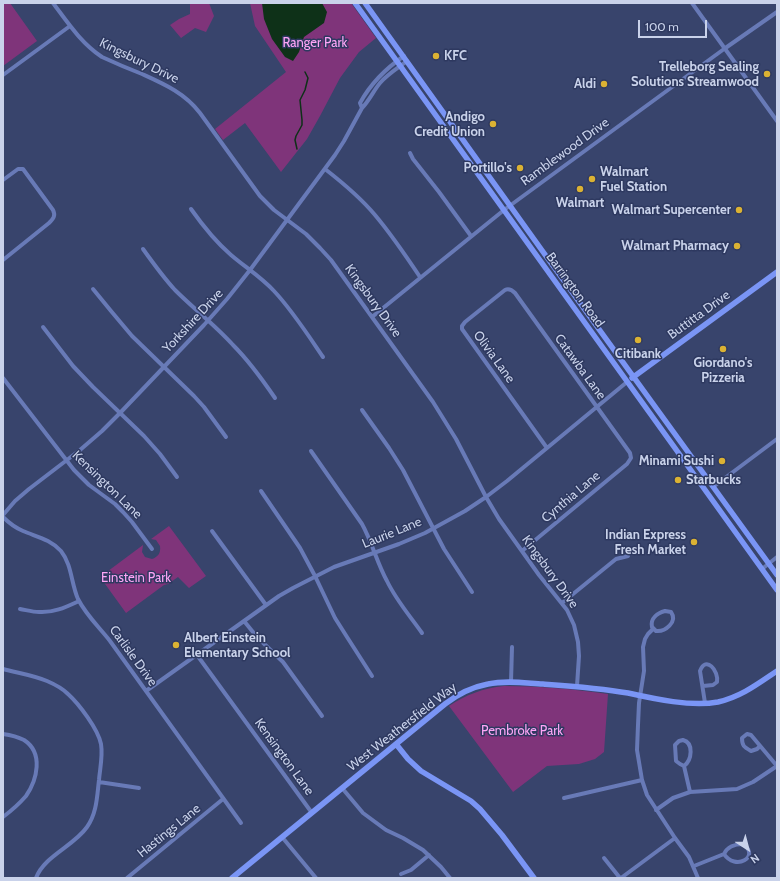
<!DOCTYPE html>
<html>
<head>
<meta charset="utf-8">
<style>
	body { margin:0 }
	#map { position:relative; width:780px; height:881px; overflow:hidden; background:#38446c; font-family:Cabin,sans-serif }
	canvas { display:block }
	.frame { position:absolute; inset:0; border:4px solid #c9d2ea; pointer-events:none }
	.north { position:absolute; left:728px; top:829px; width:40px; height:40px; -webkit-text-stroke:3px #2e3960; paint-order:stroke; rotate:144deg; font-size:11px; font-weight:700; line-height:16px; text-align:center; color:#c9d2ea }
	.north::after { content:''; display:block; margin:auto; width:14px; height:18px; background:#c9d2ea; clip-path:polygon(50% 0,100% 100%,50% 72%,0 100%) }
	.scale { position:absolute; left:638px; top:20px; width:69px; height:18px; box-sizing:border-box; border:2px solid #c9d2ea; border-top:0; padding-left:5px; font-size:12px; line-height:14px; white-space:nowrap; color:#c9d2ea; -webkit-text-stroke:3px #2e3960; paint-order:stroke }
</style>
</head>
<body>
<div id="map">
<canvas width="780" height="881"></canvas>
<div class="frame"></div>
<div class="north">N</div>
<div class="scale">100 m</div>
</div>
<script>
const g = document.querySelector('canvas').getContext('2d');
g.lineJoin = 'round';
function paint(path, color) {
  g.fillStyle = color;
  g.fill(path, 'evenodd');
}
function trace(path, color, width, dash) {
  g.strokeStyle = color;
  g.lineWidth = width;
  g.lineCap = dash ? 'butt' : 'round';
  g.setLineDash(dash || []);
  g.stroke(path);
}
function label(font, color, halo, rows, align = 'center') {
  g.font = font + ' Cabin,sans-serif';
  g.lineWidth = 3;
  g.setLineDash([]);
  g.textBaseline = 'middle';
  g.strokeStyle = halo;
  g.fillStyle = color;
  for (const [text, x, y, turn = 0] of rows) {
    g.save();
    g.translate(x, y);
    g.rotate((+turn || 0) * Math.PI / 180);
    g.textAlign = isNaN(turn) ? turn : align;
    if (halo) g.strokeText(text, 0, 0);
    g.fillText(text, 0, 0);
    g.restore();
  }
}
paint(new Path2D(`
	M3,3H10L37,41L3,66Z
	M190,3H209L214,16L206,32L195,28L181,38L170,25L179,19L190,14Z
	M250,3H351L376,38L359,52L340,78L320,116L307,139L281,172L245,123L223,140L215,129L286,72L255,26Z
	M169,526L206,576L189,588L178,577L168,584L164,585L126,613L100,577L143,545L142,552L145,557L152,559C158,557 161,553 160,546L156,540L151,539Z
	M504,686C538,686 574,689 608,694L604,752L595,759L579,764L547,766L513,792L449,706C466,695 483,688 504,686Z`), '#7f347a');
paint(new Path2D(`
	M262,3H322L327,12L324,23L304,37L299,52L293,61L285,57L272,39L264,19Z`), '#0e3118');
trace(new Path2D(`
	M297,149L295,140L296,136L302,125V120L300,100L305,90L308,78L305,72`), '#0e3118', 1.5);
trace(new Path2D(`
	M53,3C68,23 81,43 102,57C115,63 129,69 142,74C164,84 185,93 200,113L260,196L274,210L306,234L320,248L331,260L433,402L456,439L486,497L499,519L539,575L567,610L574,625L578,642L579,656L577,686
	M692,3L777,121
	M3,75L70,26
	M362,108L360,103C371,83 385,69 404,56
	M410,153L413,159L439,192L471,236
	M325,169C343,183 360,197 375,215C391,234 406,256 420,277
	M3,180L18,169H23L53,210C56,216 53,219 49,223L3,260
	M191,209C203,226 216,242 231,255C245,267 261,277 274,291C292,310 308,335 323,357
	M143,249C153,263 163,277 175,290C194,309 215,325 233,345C249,361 262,379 275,398
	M93,289L111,311L132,336L194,396L204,407L226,437
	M372,317L504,210L724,49L777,12
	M43,327L73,366L93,387L144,436L160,454L177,477
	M3,378L74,470L89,485L115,504L123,512L132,522L152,549
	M362,410L389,448L403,470L444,549L472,592
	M311,451L362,524C372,542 377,563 387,581C396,600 410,616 422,633
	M713,487L777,439
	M261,491L300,548L315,576L335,618L347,637L372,676
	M3,515L15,501L29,489L80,450L102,431L120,413L204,325L227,299L250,270L335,155L344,141L362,108C369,101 374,90 380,83C388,74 398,68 407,61
	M3,517C9,523 16,528 23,531C37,537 50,539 61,551C72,565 71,583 78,599C86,615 99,627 110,641L241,823
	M212,531L266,605
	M522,551L627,464L631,458L630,453L515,293C512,290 509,288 505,290L465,322L462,326V329L547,448
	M762,569L777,557
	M562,603L616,559L628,556
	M20,609C26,610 33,612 39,612C54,613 66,607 79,601
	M665,611L671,612C678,622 665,632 656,631L652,627C650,618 658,613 665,611Z
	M244,621L257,637L283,662L322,716
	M653,629L648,634L645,639L643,647L644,671L639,703L638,725L637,750L642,780L647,795L675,838L689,857L698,878
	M197,655L312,813
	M3,669C18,673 33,675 47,681C54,684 62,688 68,694C79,704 98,729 101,744C103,756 100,768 99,780C97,796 97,813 87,827C74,846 44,856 36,878
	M511,682L512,647
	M703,686L713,685L717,682C719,671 706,655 700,671L705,703
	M146,691L279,596L293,588L334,567L399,544L425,533L465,511L486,497L507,481L627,382
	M3,734C10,735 18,737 24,740C44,753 37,780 26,796C19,804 11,811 3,817
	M683,740C694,743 692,760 684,766L680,764L676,761L675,745L679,741Z
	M760,746L757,749L751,751C744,747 742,746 742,738L747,734L751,735L777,766
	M684,766L690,792
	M99,782L139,788
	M342,788L363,813L386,830L403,838L423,850L441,867L450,878
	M564,798L642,780
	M656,810L673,798L690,792L737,789L753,782L777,766
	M282,837L316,878
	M604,858L620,878
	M694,866L724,854C727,847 735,844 743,844C761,857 735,871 724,854
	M401,874L411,870L429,855
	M127,878L223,799
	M621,878L675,838`), '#687ab7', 4);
trace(new Path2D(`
	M355,3L777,590
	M365,3L546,256L777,575
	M632,378L777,272
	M396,744L408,759L421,771L471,801L480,809L502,835L534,878
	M232,878L445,704C458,694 472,687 488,684C506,680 525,683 543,684C571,686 600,688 628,693C655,699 691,707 718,702C741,697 759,683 777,671`), '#7a95f5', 5.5);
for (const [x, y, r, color] of [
	[436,56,4,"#dbb233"],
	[767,74,4,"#dbb233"],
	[604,84,4,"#dbb233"],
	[493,124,4,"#dbb233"],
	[520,168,4,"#dbb233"],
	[592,179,4,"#dbb233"],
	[580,189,4,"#dbb233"],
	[739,210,4,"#dbb233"],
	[737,246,4,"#dbb233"],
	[638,340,4,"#dbb233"],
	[723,349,4,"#dbb233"],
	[722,461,4,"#dbb233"],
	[678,480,4,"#dbb233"],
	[694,542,4,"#dbb233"],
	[176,645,4,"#dbb233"]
]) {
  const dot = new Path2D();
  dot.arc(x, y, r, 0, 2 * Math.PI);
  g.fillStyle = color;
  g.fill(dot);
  trace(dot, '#2e3960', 1.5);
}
label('13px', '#fea5f6', '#2e3960', [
	["Ranger Park",315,43],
	["Einstein Park",136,578],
	["Pembroke Park",522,731]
]);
label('bold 13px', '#c9d2ea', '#2e3960', [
	["KFC",444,56,"left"],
	["Trelleborg Sealing",759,67],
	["Solutions Streamwood",759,82],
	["Aldi",596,84],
	["Andigo",485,117],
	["Credit Union",485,132],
	["Portillo's",512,168],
	["Walmart",600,172,"left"],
	["Fuel Station",600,187,"left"],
	["Walmart",580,203,"center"],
	["Walmart Supercenter",731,210],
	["Walmart Pharmacy",729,246],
	["Citibank",638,354,"center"],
	["Giordano's",723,363,"center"],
	["Pizzeria",723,378,"center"],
	["Minami Sushi",714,461],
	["Starbucks",686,480,"left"],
	["Indian Express",686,535],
	["Fresh Market",686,550],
	["Albert Einstein",184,638,"left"],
	["Elementary School",184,653,"left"]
], 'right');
label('13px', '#c9d2ea', '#2e3960', [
	["Kingsbury Drive",139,61,26],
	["Ramblewood Drive",565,152,-36],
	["Barrington Road",575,290,54],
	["Kingsbury Drive",373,301,54],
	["Buttitta Drive",699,315,-36],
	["Yorkshire Drive",193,321,-47],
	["Olivia Lane",494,357,54],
	["Catawba Lane",580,367,54],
	["Kensington Lane",107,485,44],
	["Cynthia Lane",571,497,-40],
	["Laurie Lane",392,533,-22],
	["Kingsbury Drive",550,572,54],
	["Carlisle Drive",133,656,54],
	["West Weathersfield Way",402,727,-38],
	["Kensington Lane",284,757,54],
	["Hastings Lane",169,831,-39]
]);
</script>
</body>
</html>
